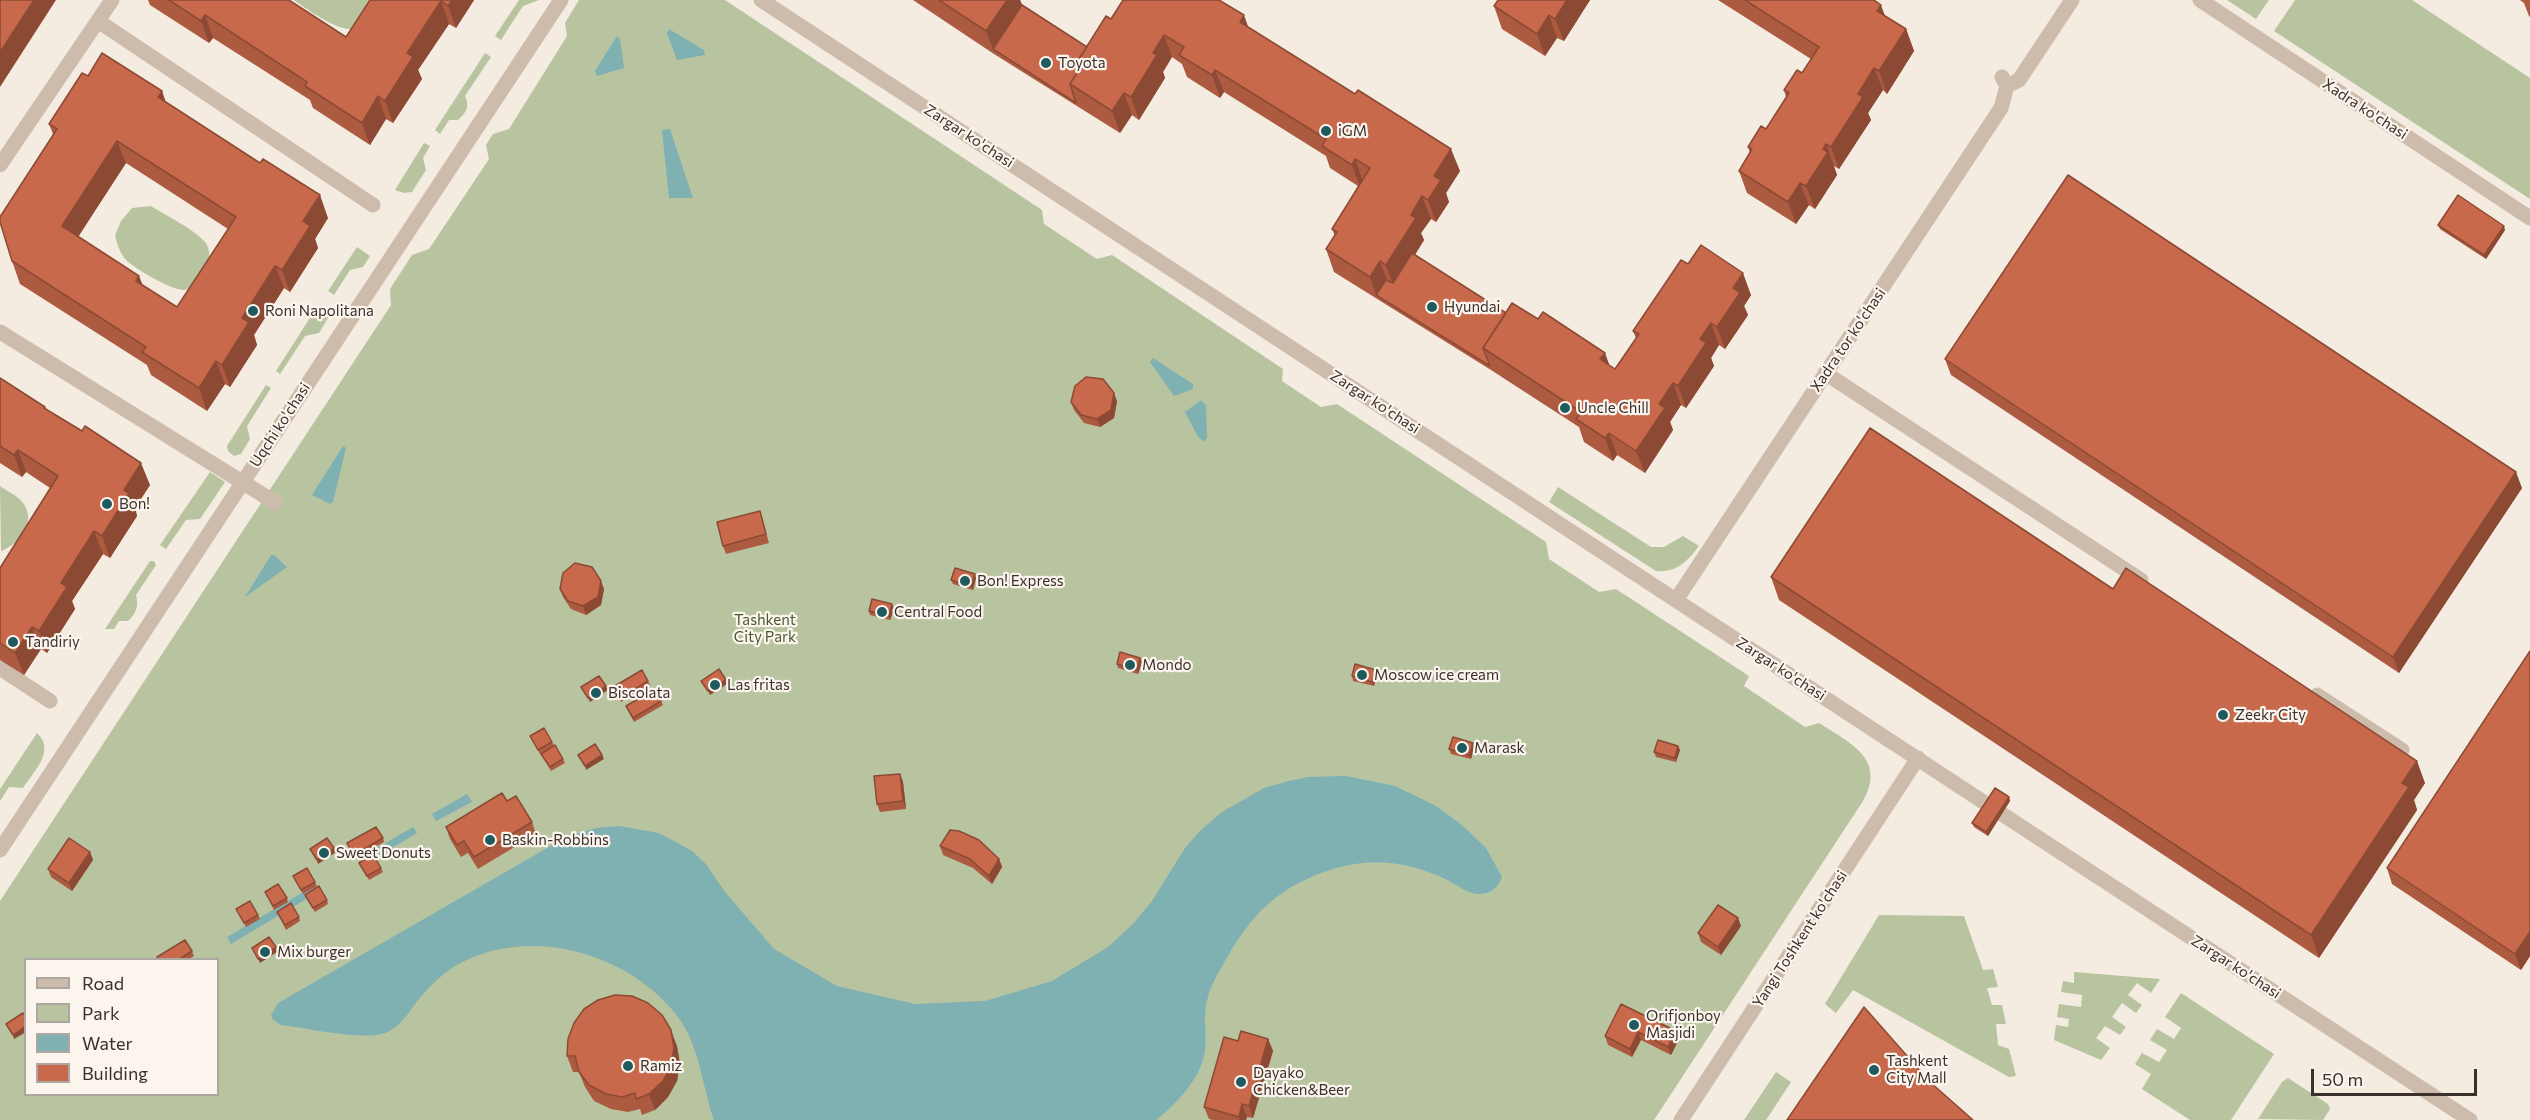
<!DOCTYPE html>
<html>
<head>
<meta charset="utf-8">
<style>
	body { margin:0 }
	#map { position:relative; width:2530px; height:1120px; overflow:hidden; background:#f4ebe1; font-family:Commissioner,sans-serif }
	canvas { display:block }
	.legend { position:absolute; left:24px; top:958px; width:195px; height:138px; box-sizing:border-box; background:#fbf5ee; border:2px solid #aea6a0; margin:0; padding:8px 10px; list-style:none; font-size:18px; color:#3b302b }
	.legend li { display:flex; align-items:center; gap:12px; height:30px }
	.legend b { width:30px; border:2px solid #aea6a0 }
	.scale { position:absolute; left:2311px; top:1069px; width:166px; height:27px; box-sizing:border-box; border:3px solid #3b302b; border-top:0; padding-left:8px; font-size:18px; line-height:21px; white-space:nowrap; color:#3b302b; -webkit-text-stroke:4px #fbf5ee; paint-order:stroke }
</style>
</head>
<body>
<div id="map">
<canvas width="2530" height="1120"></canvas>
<ul class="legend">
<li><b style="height:8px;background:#cdbbac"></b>Road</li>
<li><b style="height:16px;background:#b8c4a0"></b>Park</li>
<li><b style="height:16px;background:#7fb0b2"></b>Water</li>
<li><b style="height:16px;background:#c8694b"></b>Building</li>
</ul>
<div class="scale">50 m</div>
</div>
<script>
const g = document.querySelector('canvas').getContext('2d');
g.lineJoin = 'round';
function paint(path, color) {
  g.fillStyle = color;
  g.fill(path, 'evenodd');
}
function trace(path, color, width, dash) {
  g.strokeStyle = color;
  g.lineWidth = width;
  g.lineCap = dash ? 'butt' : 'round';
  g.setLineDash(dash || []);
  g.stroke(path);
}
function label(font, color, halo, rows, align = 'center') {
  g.font = font + ' Commissioner,sans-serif';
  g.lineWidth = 4.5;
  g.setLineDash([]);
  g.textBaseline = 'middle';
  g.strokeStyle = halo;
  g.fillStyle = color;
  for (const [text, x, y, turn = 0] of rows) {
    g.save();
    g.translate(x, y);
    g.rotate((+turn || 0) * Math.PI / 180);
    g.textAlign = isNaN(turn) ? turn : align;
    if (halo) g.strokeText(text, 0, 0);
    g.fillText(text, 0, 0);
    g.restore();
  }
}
paint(new Path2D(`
	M294,0H377C371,8 364,20 357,27C345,37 305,8 294,0Z
	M519,0H539L523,6L501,40L495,36Z
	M579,0H725L1042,210L1044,224L1097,259L1112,255L1283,369L1282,381L1321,407L1337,404L1546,542L1549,559L1599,592L1616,589L1749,676L1744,686L1805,727L1819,723C1850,743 1887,759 1863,801L1654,1120H0V901L391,305L390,289L412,255L429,249L489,159L486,145L493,134L509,129L567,36L565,23ZM26,960H218V1094H26Z
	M2227,0H2269L2256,19Z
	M2295,0H2412L2530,78V199L2274,31Z
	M485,53L491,57L465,96C470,106 466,113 458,120H449L440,134L435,130Z
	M424,143L430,146L423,158L426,170L412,192L404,193L395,190Z
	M151,206C167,216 188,226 202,239C219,253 204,287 184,290C173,291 134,268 126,260C120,253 117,244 115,235L121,221L132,208Z
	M357,247L370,256L363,267L350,270L334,295L328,291Z
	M320,308L327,312L328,318L319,333L305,336L280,374L276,371L315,310Z
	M266,385L271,388L247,426L250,439L241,454L234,456L228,451L227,446Z
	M210,472L225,482L200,519L186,520L166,549L160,545Z
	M0,486C7,491 18,496 23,503C37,522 20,544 1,551Z
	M1558,487L1651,547H1664L1683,536L1699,546C1688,561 1676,573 1656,571L1549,502Z
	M150,561H154L156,565L136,595C139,606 136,614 128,621H119L114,629H105Z
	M37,733C56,751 34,771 23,788L9,787L0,801V789Z
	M1879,915L1964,916L1983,970L1993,969L1998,987L1987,988L1992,1005H2002L2006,1024H1996L1998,1045L2009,1049L2016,1076L2009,1077L1853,990L1836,1013L1825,1004Z
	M2074,972L2160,979L2151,993L2137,983L2128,995L2142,1005L2136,1013L2122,1003L2112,1017L2126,1027L2120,1035L2105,1026L2096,1038L2110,1048L2101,1060L2054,1040L2056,1025L2068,1027L2069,1019L2057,1017L2059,1004L2081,1007L2082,995L2061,992L2063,981L2074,983Z
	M2181,993L2274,1054L2231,1120H2190L2142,1089L2151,1074L2135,1064L2142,1053L2159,1062L2167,1050L2150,1040L2157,1029L2174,1039L2181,1028L2165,1017Z
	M1776,1072L1791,1082L1766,1120H1744Z
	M2288,1078L2328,1104L2330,1109L2323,1120L2258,1119L2282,1082Z`), '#b8c4a0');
paint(new Path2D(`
	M669,29L704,50L705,55L677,60L667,33Z
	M617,36L620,39L624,68L597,76L595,71Z
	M670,129L693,198H669L662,130Z
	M1153,358L1193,384V389L1174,396L1150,362Z
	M1201,400L1206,405L1207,438L1204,442L1197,435L1185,412Z
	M343,446L346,448L333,502L330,504L312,495Z
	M271,555H274L287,567L245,597Z
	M1346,776L1395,786L1436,806L1462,825L1486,848L1502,877C1498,888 1491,894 1478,894C1467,894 1452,881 1441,877C1393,856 1352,858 1305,880C1267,897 1243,928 1224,963C1217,975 1210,987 1207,1001C1202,1019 1209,1041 1203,1060C1196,1083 1174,1106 1156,1120H714C702,1086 700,1047 678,1017C630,953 529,924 457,965C446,971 434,982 426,991C412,1005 404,1026 385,1033C363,1041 307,1028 281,1025L273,1020L271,1015L278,1003L568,836L596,828L619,826L659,833L692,851L706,864L725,892L774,949L837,986L915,1004L985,1001L1052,981L1108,947L1133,924L1152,901L1185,848L1200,831L1222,812L1264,788L1289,781L1308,777Z
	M467,794L472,802L436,821L432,814Z
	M413,827L417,833L362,866L358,859Z
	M315,885L318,892L231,944L227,937Z`), '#7fb0b2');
trace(new Path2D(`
	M761,0L1988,805
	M2200,0L2530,218
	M98,21L373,205
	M2007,86L2019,80L2072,0
	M0,165L112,0
	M0,332L276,503
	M1825,373L2141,580
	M1676,600L2001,108L2007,86L2002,77
	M0,668L50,701
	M2317,695L2402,750
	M2002,814L2470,1120
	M0,850L561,0
	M1681,1120L1918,758`), '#cdbbac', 15);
paint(new Path2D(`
	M148,0H289L346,37L370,0H474L456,28L449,24L418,70L422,79L393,123L386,119L370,145L313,108L310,100L213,38L209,43L150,5Z
	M913,0H1020L1022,5L1087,47L1111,19L1248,27L1460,171L1446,193L1449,202L1436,222L1431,219L1421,233L1424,240L1415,255L1506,313L1538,319L1605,353L1609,366L1615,369L1636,338L1633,331L1688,264L1751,295L1744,306L1748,315L1725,349L1719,345L1711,358L1714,366L1686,408L1681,405L1670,422L1673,430L1645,473L1617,455L1613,461L1584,442L1579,427L1491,370L1334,272L1326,249L1335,236L1332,229L1358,186L1330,168L1326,156L1224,92L1220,98L1187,77L1182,64L1172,57L1163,72L1165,78L1139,120L1132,115L1120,133L994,54Z
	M1590,0L1564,41L1557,38L1545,56L1502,29L1494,6Z
	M1718,0H1874L1885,16L1906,29L1914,51L1887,94L1883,90L1868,113L1871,120L1839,169L1834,166L1837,175L1815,209L1809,205L1796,224L1747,193L1739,171L1750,153L1748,147L1766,129L1786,97L1784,90L1802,73L1811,59Z
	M2520,0H2530V17L2529,16L2524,3Z
	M88,76L162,91L165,102L328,218L315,239L318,248L290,292L284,288L254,335L257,345L230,387L225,384L207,411L151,375L147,365L20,284L12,261L53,134L49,124ZM126,163L228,229L177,307L143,286L78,236Z
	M2438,225L2505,230L2486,259L2440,229Z
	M1945,359L2522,488L2399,673L1951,375Z
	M0,378L46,410L150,485L135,508L137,516L110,558L103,554L72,601L75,609L47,653L41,649L24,675L0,660V568L50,488L26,472L22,477L0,463Z
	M1117,401L1114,418L1100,427L1084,423L1074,410L1071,402Z
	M760,511L769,543L726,554L723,546Z
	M1771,577L2113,589L2425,783L2414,800L2417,810L2319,958L1779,600Z
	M976,578L973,590L953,584L951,580Z
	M560,589H604L601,605L586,615L571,609L563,597Z
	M892,604L894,609L890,620L870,615L869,611Z
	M2530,651V956L2521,970L2392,884L2387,868Z
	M1140,658L1142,662L1138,674L1118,668L1117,664Z
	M1376,670L1377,674L1374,686L1353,681L1352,676Z
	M648,681L650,685L621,702L613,687Z
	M661,701L663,705L634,722L626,706Z
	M530,736L552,742L554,746L540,754Z
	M1678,746L1680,750L1676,762L1656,757L1654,752Z
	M1474,747L1471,759L1451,754L1449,749Z
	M541,754L563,759L565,763L551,771Z
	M900,774L903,782L906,809L880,812L877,804Z
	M2009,797L2010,801L1988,836L1974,827L1972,823Z
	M507,801L532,822L536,834L478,869L468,853L461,857L450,839L446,827Z
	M383,838L384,842L356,859L347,843Z
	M940,846L999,859L1002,867L992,884L973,868L943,855Z
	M90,852L93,860L72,891L51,877L48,869Z
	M359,863L381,868L383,872L369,880Z
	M293,876L315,882L317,886L303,894Z
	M265,892L287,898L288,902L274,910Z
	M305,895L327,900L328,904L315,912Z
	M236,909L258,915L260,919L246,927Z
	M277,912L299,917L300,921L286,930Z
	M1741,926L1721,955L1701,942L1698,933Z
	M192,951L194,956L187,960H158L157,957Z
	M1621,1004L1676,1031L1679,1039L1671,1055L1641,1040L1632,1057L1608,1045L1605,1036Z
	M1268,1039L1273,1051L1253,1118L1247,1117L1246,1120H1213L1209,1119L1204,1107L1238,1041Z
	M677,1046L680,1064L677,1081L668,1097L655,1110L642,1115L640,1109L628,1112L611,1109L594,1101L585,1087L579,1072H573L567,1056Z`), '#ac5a40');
paint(new Path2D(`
	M34,0H56L0,87V52Z
	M452,0H474L456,28L448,6Z
	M1007,0H1020L1024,9L993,49L986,31Z
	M1567,0H1590L1564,41L1555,19Z
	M441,1L449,24L418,70L422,79L393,123L385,101L407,53Z
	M1881,5L1889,27L1877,11Z
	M205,15L213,38L209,43L201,21Z
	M1244,15L1252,38L1240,22Z
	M1549,15L1557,38L1545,56L1537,34Z
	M1906,29L1914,51L1887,94L1879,71Z
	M1164,35L1172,57L1163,72L1165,78L1139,120L1131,97L1153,53Z
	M1874,68L1883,90L1868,113L1871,120L1839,169L1831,147L1858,94Z
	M1215,70L1224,92L1220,98L1212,75Z
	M162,91L170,114L158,97Z
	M1124,93L1132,115L1120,133L1112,111Z
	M378,96L386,119L370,145L362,123Z
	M117,141L126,163L71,248L62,226Z
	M1826,144L1837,175L1815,209L1806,186Z
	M1451,149L1460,171L1446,193L1449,202L1436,222L1428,200L1434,176Z
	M1355,159L1363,182L1360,187L1352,165Z
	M1800,183L1809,205L1796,224L1788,202Z
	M320,195L328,218L315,239L318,248L290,292L282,270L303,221Z
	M1422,196L1431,219L1421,233L1424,240L1394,287L1386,265L1411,215Z
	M2504,226L2505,230L2486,259L2484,255Z
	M1380,261L1388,284L1376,295L1370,277Z
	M275,266L284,288L254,335L257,345L230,387L222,365L242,318Z
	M1743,273L1751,295L1744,306L1748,315L1725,349L1717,327L1733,288Z
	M139,276L148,298L136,281Z
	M1711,323L1719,345L1711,358L1714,366L1686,408L1678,386L1700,339Z
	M1605,353L1613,375L1600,359Z
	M216,361L225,384L207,411L199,388Z
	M1673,383L1681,405L1670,422L1673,430L1645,473L1636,451L1659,404Z
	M1114,393L1117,401L1114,418L1100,427L1097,419Z
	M1609,433L1617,455L1613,461L1605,438Z
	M18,450L26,472L22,477L14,455Z
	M141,463L150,485L135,508L137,516L110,558L102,536L124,490Z
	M2516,472L2522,488L2399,673L2393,657Z
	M94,531L103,554L72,601L75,609L47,653L39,631L61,583Z
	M975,574L976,578L973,590L971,586Z
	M601,581L604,589L601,605L586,615L583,606Z
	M892,604L894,609L890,620L889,616Z
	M32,627L41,649L24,675L15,653Z
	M1140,658L1142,662L1138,674L1137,670Z
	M1376,670L1377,674L1374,686L1372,682Z
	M726,680L727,684L710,695L708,691Z
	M606,686L608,690L590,702L588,698Z
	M1473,743L1474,747L1471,759L1469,755Z
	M1678,746L1680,750L1676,762L1675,758Z
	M602,755L604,759L586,770L585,766Z
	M2417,761L2425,783L2414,800L2417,810L2319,958L2311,935L2402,783Z
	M900,774L903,782L906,809L903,801Z
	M2009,797L2010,801L1988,836L1986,832Z
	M334,848L336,852L318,864L317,860Z
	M90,852L93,860L72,891L69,883Z
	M999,859L1002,867L992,884L989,876Z
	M1738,918L1741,926L1721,955L1718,947Z
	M2530,932V956L2521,970L2515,954Z
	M276,947L277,952L260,963L258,959Z
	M26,1026V1032L14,1039L13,1035Z
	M671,1030L677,1046L680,1064L677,1081L668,1097L655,1110L649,1094Z
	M1676,1031L1679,1039L1671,1055L1668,1047Z
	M1638,1032L1641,1040L1632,1057L1630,1049Z
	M1268,1039L1273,1051L1253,1118L1249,1106Z
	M1242,1104L1247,1117L1246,1120H1240L1239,1117Z`), '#8c4a34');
const building = new Path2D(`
	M0,0H34L0,52Z
	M169,0H289L346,37L370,0H452L448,6L441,1L407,53L413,57L385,101L378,96L362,123L305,86L307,82L205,15L201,21Z
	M939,0H1007L986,31Z
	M1123,0H1219L1244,15L1240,22L1355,94L1358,90L1451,149L1434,176L1441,180L1428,200L1422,196L1411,215L1416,218L1386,265L1380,261L1370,277L1326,249L1337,232L1332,229L1370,168L1355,159L1352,165L1322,146L1326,139L1215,70L1212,75L1179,55L1184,47L1164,35L1153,53L1157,55L1131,97L1124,93L1112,111L1070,84L1082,65L1077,62L1106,16L1111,19Z
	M1498,0H1567L1555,19L1549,15L1537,34L1494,6Z
	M1745,0H1874L1881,5L1877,11L1906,29L1879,71L1874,68L1858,94L1863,97L1831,147L1826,144L1823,149L1828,152L1806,186L1800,183L1788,202L1739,171L1752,149L1748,147L1761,126L1766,129L1789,93L1784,90L1797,70L1802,73L1819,47Z
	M1022,5L1087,47L1077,62L1080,68L1070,84L1076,103L993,49Z
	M102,53L162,91L158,97L260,163L263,159L320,195L303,221L310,226L282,270L275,266L242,318L249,322L222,365L216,361L199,388L142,352L146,347L12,261L0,222V217L57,129L49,124L82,73L88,76ZM117,141L236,217L177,307L136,281L139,276L62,226Z
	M2068,175L2516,472L2393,657L1945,359Z
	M2458,195L2504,226L2484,255L2438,225Z
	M1701,245L1743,273L1733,288L1740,293L1717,327L1711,323L1700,339L1706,343L1678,386L1673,383L1659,404L1665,408L1636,451L1609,433L1605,438L1576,419L1581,412L1483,348L1512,303L1538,319L1543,312L1605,353L1600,359L1615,369L1639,334L1633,331L1681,260L1688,264Z
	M1412,253L1506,313L1483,348L1490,366L1376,295L1386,280L1393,283Z
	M1086,377L1103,379L1114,393L1111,410L1097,419L1081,415L1071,402L1075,386Z
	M0,378L45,407L44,408L82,431L85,426L141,463L124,490L129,493L102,536L94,531L61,583L67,587L39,631L32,627L15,653L0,643V568L58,476L18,450L14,455L0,446Z
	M1870,428L2113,589L2126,568L2417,761L2402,783L2409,787L2311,935L1771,577Z
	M760,511L766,534L723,546L717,522Z
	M575,563L592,567L601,581L598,597L583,606L568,601L560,589L563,573Z
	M955,568L975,574L971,586L951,580Z
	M872,599L892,604L889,616L869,611Z
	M2530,651V932L2515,954L2387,868Z
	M1120,652L1140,658L1137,670L1117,664Z
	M1355,664L1376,670L1372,682L1352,676Z
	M719,669L726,680L708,691L701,681Z
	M642,670L648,681L620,698L613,687Z
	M599,676L606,686L588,698L581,687Z
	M654,689L661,701L633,718L626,706Z
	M544,728L552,742L538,750L530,736Z
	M1453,737L1473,743L1469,755L1449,749Z
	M1658,740L1678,746L1675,758L1654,752Z
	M595,744L602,755L585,766L578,755Z
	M555,745L563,759L550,767L541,754Z
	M900,774L903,801L877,804L874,776Z
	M1995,788L2009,797L1986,832L1972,823Z
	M502,793L507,801L516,796L532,822L474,857L464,841L457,845L446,827Z
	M376,827L383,838L354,855L347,843Z
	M950,830L959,831L979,840L999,859L989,876L970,859L940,846Z
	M69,838L90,852L69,883L48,869Z
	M327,838L334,848L317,860L310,849Z
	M373,854L381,868L367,876L359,863Z
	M307,868L315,882L301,890L293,876Z
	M278,884L287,898L273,906L265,892Z
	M319,886L327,900L313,908L305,895Z
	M250,901L258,915L244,923L236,909Z
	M291,903L299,917L285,925L277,912Z
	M1718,905L1738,918L1718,947L1698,933Z
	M269,937L276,947L258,959L252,948Z
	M185,940L192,951L178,960H159L157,957Z
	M615,995L632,996L648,1003L662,1015L671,1030L674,1048L671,1066L663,1081L649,1094L636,1099L635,1093L622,1097L606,1094L589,1085L579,1072L575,1056H567L568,1039L574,1023L584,1009L598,1000Z
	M1621,1004L1676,1031L1668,1047L1638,1032L1630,1049L1605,1036Z
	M1864,1007L1930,1082L1973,1120H1787Z
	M23,1013L26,1016V1026L13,1035L6,1024Z
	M1241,1031L1268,1039L1249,1106L1242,1104L1239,1117L1204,1107L1224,1037L1238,1041Z`);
paint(building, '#c8694b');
trace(building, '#8c4a34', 1.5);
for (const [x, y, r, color] of [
	[1046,63,6,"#1f5a5e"],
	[1326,131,6,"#1f5a5e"],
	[1432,307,6,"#1f5a5e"],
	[253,311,6,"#1f5a5e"],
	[1565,408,6,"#1f5a5e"],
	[107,504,6,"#1f5a5e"],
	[965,581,6,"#1f5a5e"],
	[882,612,6,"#1f5a5e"],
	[13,642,6,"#1f5a5e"],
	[1130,665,6,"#1f5a5e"],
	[1362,675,6,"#1f5a5e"],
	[715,685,6,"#1f5a5e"],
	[596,693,6,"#1f5a5e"],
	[2223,715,6,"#1f5a5e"],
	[1462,748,6,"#1f5a5e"],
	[490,840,6,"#1f5a5e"],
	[324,853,6,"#1f5a5e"],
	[265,952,6,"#1f5a5e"],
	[1634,1025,6,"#1f5a5e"],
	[628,1066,6,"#1f5a5e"],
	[1874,1070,6,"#1f5a5e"],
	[1241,1082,6,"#1f5a5e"]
]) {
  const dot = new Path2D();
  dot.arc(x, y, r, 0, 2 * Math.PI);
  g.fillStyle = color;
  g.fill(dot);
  trace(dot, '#fbf5ee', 2);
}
label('15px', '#3b302b', '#fbf5ee', [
	["Toyota",1058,63],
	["iGM",1338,131],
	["Hyundai",1444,307],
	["Roni Napolitana",265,311],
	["Uncle Chill",1577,408],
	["Bon!",119,504],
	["Bon! Express",977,581],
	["Central Food",894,612],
	["Tandiriy",25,642],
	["Mondo",1142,665],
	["Moscow ice cream",1374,675],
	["Las fritas",727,685],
	["Biscolata",608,693],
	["Zeekr City",2235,715],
	["Marask",1474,748],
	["Baskin-Robbins",502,840],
	["Sweet Donuts",336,853],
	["Mix burger",277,952],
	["Orifjonboy",1646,1016],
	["Masjidi",1646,1033],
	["Tashkent",1886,1061],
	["City Mall",1886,1078],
	["Ramiz",640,1066],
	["Dayako",1253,1073],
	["Chicken&Beer",1253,1090]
], 'left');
label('15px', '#3b302b', '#fbf5ee', [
	["Xadra ko'chasi",2365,109,33],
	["Zargar ko'chasi",969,136,33],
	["Xadra tor ko'chasi",1848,340,-56],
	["Zargar ko'chasi",1375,402,33],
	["Uqchi ko'chasi",280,425,-57],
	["Zargar ko'chasi",1781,669,33],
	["Yangi Toshkent ko'chasi",1800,939,-57],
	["Zargar ko'chasi",2236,967,33]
]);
label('15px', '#4a5a2e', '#fbf5ee', [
	["Tashkent",765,620],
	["City Park",765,637]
]);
</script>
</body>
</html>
